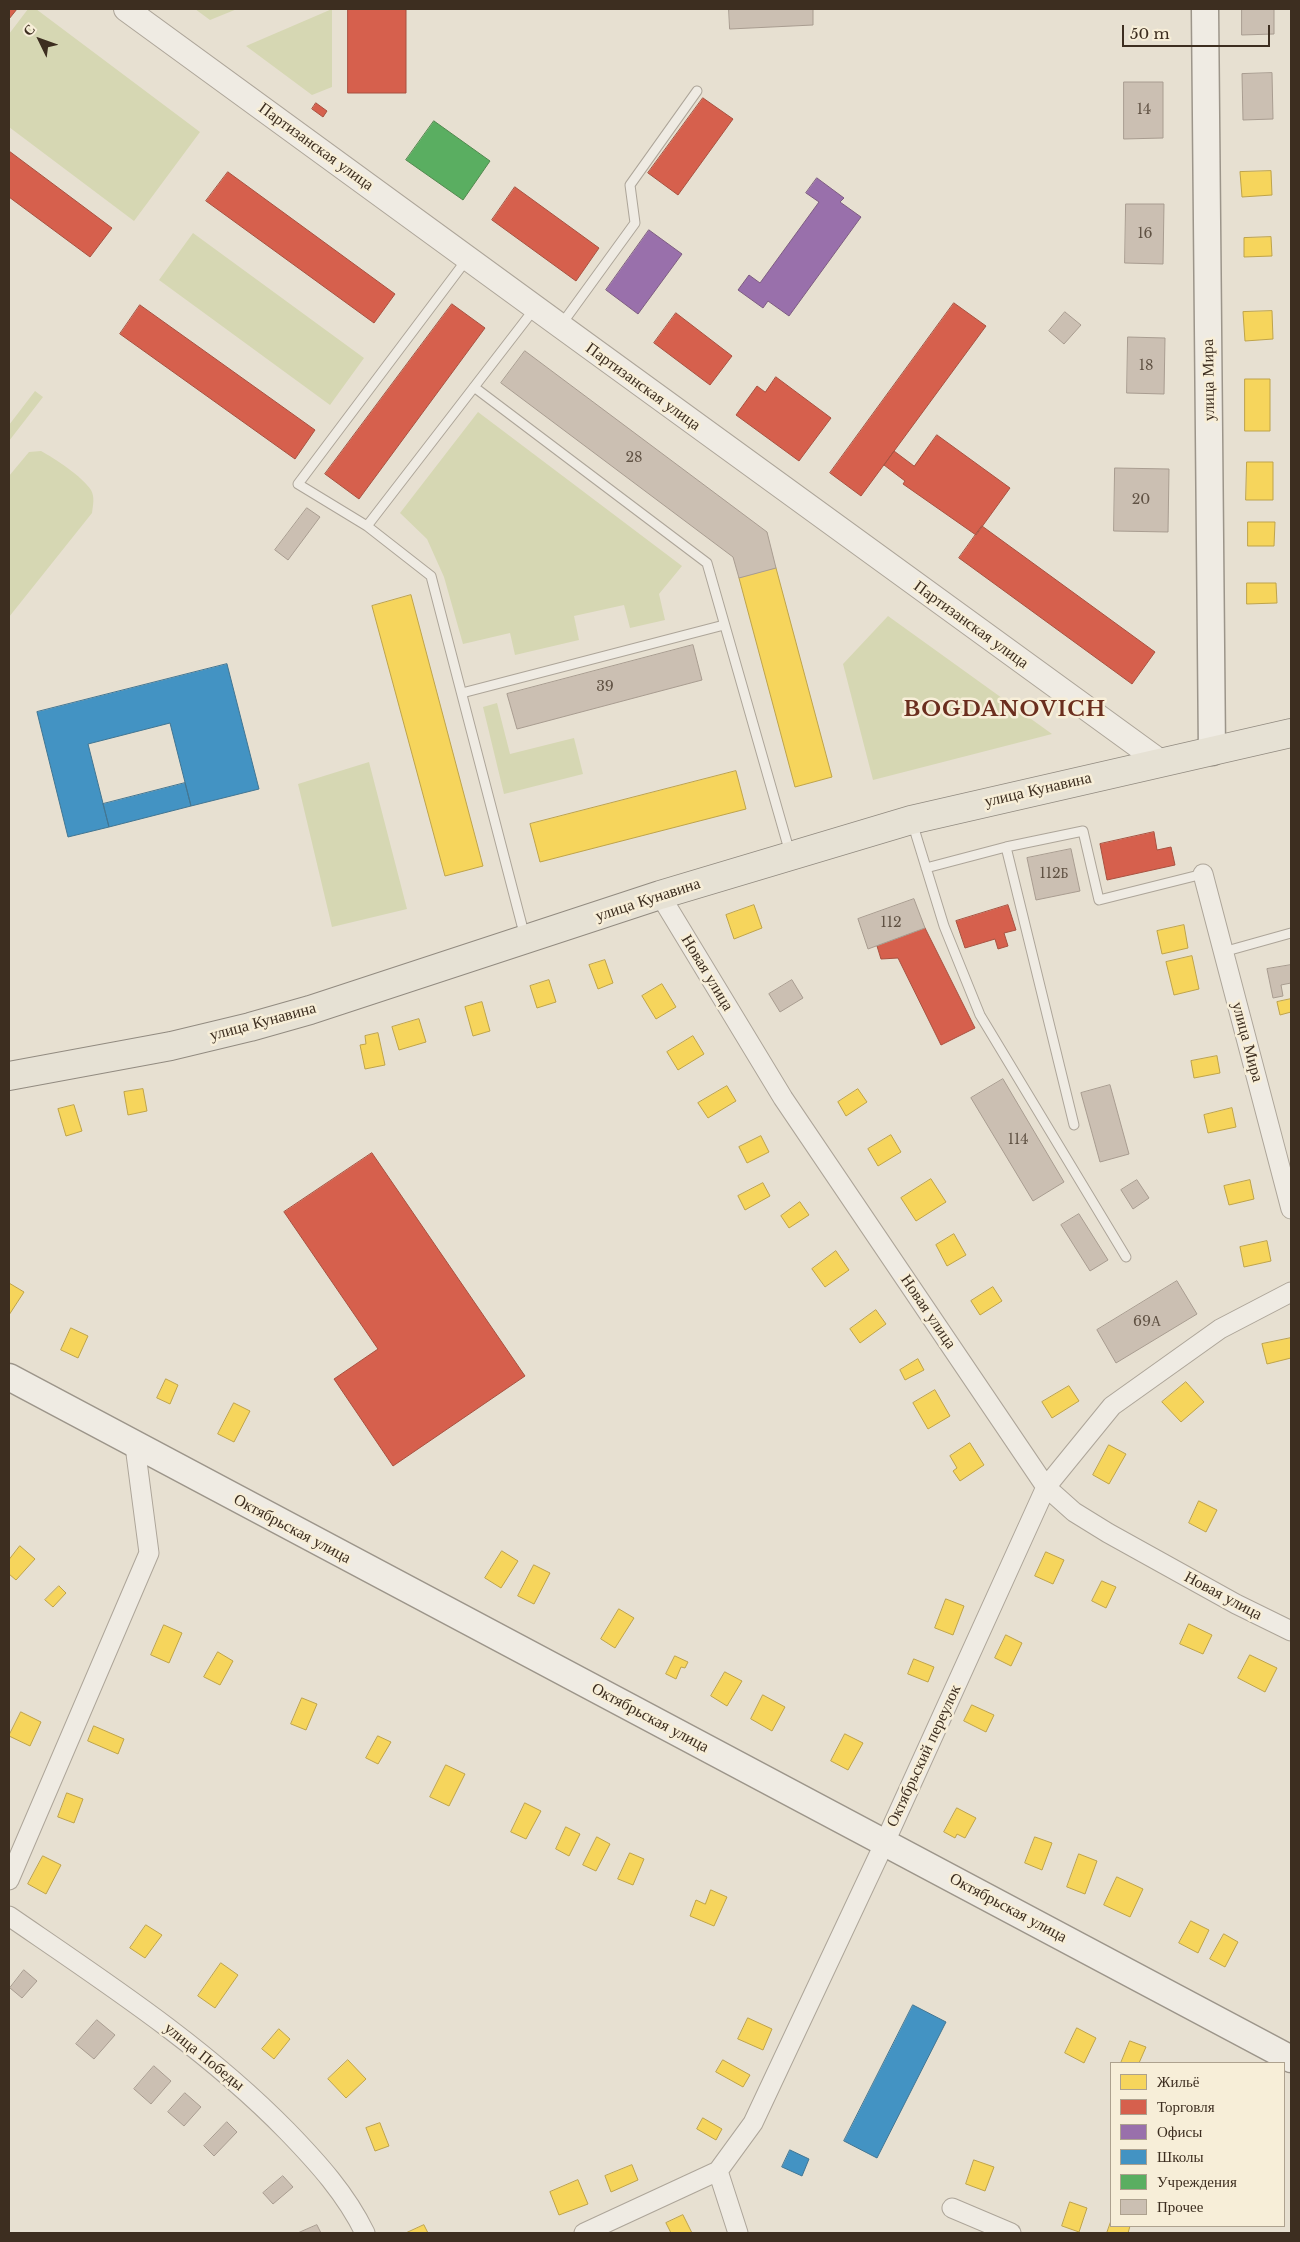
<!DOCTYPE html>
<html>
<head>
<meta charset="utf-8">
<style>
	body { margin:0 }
	#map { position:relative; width:1300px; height:2242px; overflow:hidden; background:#e7e0d1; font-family:"Libre Baskerville",serif }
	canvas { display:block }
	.frame { position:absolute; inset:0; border:10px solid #3d2e20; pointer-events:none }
	.legend { position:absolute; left:1110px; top:2062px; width:175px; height:165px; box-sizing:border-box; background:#f7eed8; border:1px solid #ada18e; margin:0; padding:6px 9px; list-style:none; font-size:15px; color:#3d2e20 }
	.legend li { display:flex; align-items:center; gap:10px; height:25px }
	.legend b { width:25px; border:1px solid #ada18e }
	.north { position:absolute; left:15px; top:15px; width:50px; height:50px; -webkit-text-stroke:4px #f7eed8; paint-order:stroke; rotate:312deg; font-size:14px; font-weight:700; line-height:20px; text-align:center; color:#3d2e20 }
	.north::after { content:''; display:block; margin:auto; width:18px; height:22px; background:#3d2e20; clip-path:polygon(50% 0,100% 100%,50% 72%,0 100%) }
	.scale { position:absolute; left:1122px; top:25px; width:148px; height:22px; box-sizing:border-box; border:2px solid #3d2e20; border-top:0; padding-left:6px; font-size:15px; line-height:18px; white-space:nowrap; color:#3d2e20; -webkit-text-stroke:4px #f7eed8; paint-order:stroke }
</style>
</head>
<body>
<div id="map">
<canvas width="1300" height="2242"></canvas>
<div class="frame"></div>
<ul class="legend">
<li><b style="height:14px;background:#f6d55c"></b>Жильё</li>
<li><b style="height:14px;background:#d6604d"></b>Торговля</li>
<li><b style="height:14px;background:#9970ab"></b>Офисы</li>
<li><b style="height:14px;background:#4393c3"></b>Школы</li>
<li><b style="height:14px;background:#5aae61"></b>Учреждения</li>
<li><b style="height:14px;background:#cbbfb2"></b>Прочее</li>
</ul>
<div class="north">С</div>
<div class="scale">50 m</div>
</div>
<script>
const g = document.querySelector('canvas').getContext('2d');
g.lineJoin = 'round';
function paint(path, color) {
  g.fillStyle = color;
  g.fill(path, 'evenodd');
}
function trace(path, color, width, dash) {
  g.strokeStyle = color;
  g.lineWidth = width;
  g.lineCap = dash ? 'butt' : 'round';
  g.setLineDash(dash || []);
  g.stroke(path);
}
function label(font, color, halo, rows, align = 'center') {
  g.font = font + ' "Libre Baskerville",serif';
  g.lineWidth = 5;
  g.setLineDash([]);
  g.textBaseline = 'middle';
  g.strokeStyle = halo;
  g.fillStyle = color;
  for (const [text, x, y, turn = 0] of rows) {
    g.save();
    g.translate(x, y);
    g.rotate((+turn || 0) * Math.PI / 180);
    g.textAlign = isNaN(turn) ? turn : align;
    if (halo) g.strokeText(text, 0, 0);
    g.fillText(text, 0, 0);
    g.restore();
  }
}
paint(new Path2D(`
	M28,9H36L200,132L134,221L9,127V34Z
	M195,9H237L210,20Z
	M332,9V87L312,95L246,46Z
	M193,233L364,358L330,405L159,280Z
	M35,391L43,397L9,441V425Z
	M478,412L682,566L659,594L665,620L630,628L624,605L574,616L579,640L515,655L510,633L463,644L444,577L427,539L400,513Z
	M41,451C54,458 83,477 91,490C95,497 93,505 92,513L9,617V476L29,452Z
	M888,616L1052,734L873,780L843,664Z
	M497,703L510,754L574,738L583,774L504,794L483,707Z
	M369,762L407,909L332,927L298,784Z`), '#d6d7b3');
const homes = new Path2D(`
	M1271,171L1272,195L1242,197L1240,172Z
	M1271,237L1272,256L1244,257V238Z
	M1272,311L1273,339L1245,341L1243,312Z
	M1245,379H1270V431H1245Z
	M1247,462H1273V500H1246Z
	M1248,522H1275L1274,546H1248Z
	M776,568L832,777L795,787L739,578Z
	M1247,583H1276L1277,603L1247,604Z
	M411,595L483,866L445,876L372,606Z
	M736,771L746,809L540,862L530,824Z
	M754,905L762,928L734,939L726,915Z
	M1184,925L1188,948L1162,954L1157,931Z
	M1192,956L1199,989L1174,995L1166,962Z
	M605,960L613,983L598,989L589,965Z
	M549,980L556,1002L537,1008L530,986Z
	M662,984L676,1007L656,1019L642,996Z
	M1291,999V1012L1280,1015L1277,1002Z
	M482,1002L490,1031L473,1036L465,1007Z
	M419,1019L426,1042L399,1050L392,1027Z
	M378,1033L385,1065L365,1069L360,1045L366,1044L365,1036Z
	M693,1036L704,1054L678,1070L667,1052Z
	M1217,1056L1220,1073L1194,1078L1191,1061Z
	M727,1086L736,1101L708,1118L698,1103Z
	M143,1089L147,1111L128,1115L124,1092Z
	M858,1089L867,1102L846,1116L838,1102Z
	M74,1105L82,1131L66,1136L58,1109Z
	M1232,1108L1236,1127L1208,1133L1204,1115Z
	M891,1135L901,1152L878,1166L868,1149Z
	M761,1136L769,1152L747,1163L739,1147Z
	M931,1179L946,1202L916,1221L901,1198Z
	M1250,1180L1254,1199L1229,1205L1224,1186Z
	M763,1183L770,1196L745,1210L738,1196Z
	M800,1202L809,1215L789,1228L781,1216Z
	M954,1234L966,1255L947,1266L936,1245Z
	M1267,1241L1271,1261L1244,1267L1240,1247Z
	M836,1251L849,1270L825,1287L812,1269Z
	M9,1283L24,1292L9,1315Z
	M993,1287L1002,1301L980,1315L971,1301Z
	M876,1310L886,1324L860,1343L850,1329Z
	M71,1328L88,1336L78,1358L61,1350Z
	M1291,1338V1358L1267,1364L1262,1344Z
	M918,1359L924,1370L905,1380L900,1370Z
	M166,1379L178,1385L170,1404L157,1398Z
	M1186,1382L1204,1402L1181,1422L1162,1402Z
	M1069,1386L1079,1401L1052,1418L1042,1402Z
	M935,1390L950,1416L928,1429L913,1403Z
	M234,1403L250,1411L234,1442L218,1434Z
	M970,1443L984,1465L960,1481L953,1471L957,1468L950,1456Z
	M1109,1445L1126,1454L1109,1484L1093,1475Z
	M1199,1501L1217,1510L1206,1532L1189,1523Z
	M20,1546L35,1559L16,1580L9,1574V1560Z
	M502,1551L518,1561L501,1588L485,1578Z
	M1046,1552L1064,1560L1053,1584L1035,1576Z
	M534,1565L550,1573L534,1604L518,1596Z
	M1102,1581L1116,1587L1106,1608L1092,1601Z
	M59,1586L66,1593L53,1607L45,1600Z
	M946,1599L964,1606L953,1635L935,1628Z
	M619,1609L634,1618L615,1648L601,1639Z
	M1189,1624L1212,1635L1203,1654L1180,1644Z
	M164,1625L182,1633L169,1663L151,1655Z
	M1006,1635L1022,1643L1011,1666L995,1658Z
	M218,1652L233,1661L220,1685L204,1677Z
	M1250,1655L1277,1668L1265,1692L1238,1678Z
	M675,1656L688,1662L685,1668L681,1667L676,1679L666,1674Z
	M914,1659L934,1667L928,1682L908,1674Z
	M725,1672L742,1681L727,1706L711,1696Z
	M763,1695L785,1707L772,1731L751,1719Z
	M302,1698L317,1704L306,1730L291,1724Z
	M972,1705L994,1715L986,1732L964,1721Z
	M21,1712L41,1722L30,1746L9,1736Z
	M94,1726L124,1739L118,1754L88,1741Z
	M845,1734L863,1743L848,1770L831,1761Z
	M378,1736L391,1742L378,1764L366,1758Z
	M446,1765L465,1774L449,1806L430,1797Z
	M67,1793L83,1799L74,1823L58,1817Z
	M525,1803L541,1811L526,1839L511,1832Z
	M957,1808L976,1818L965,1838L957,1834L955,1838L944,1832Z
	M566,1827L580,1834L569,1856L556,1849Z
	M597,1837L610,1844L596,1871L583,1865Z
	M1035,1837L1052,1843L1042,1870L1025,1863Z
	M630,1853L644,1859L633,1885L618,1879Z
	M1079,1854L1097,1861L1085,1894L1067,1887Z
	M43,1856L61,1865L46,1894L28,1884Z
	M1117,1877L1143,1889L1130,1917L1104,1905Z
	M711,1890L727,1897L714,1926L690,1916L696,1900L705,1904Z
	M1191,1921L1209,1930L1198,1953L1179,1943Z
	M146,1925L162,1935L145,1958L130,1948Z
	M1224,1934L1238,1942L1225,1967L1210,1959Z
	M221,1963L238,1975L215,2008L198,1996Z
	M748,2018L772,2029L763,2050L738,2039Z
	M1077,2028L1096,2038L1084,2063L1065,2053Z
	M279,2029L290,2039L274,2059L262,2049Z
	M1130,2041L1146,2047L1139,2063H1121Z
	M348,2060L366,2079L346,2098L328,2079Z
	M723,2060L750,2075L743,2087L716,2072Z
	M703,2118L722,2129L716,2140L697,2129Z
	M380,2123L389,2146L375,2151L366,2128Z
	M974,2160L994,2167L985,2191L966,2184Z
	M632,2165L638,2180L611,2192L605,2176Z
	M578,2180L588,2204L559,2215L550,2192Z
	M1070,2202L1087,2208L1079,2232L1062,2226Z
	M683,2215L692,2233H671L666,2223Z
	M1111,2221V2226H1130L1128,2233H1107Z
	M424,2225L428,2233H406Z`);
paint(homes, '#f6d55c');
trace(homes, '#bea34a', 1);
const shops = new Path2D(`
	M9,9H17L9,19Z
	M348,9H406V93H348Z
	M703,98L733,119L678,195L648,173Z
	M316,103L327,111L323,117L312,109Z
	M9,151L112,228L90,257L9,197Z
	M228,172L395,294L374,323L206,201Z
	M515,187L599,248L576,281L492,220Z
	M954,303L986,326L861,496L830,473Z
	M452,304L485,328L359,499L325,474Z
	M140,305L315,430L295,459L120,334Z
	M676,313L732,356L710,385L654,343Z
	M776,377L831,418L799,461L736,415L757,386L765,392Z
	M937,435L1010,488L976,535L903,484L905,481L884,465L894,451L914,466Z
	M982,526L1155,652L1132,684L959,558Z
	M1154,832L1157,850L1171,847L1175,865L1107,880L1100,844Z
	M1008,905L1016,930L1004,933L1008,946L998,949L995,939L965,948L956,921Z
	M925,928L975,1028L941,1045L898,958L881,959L877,946Z
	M372,1153L525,1376L393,1466L334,1379L378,1349L284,1212Z`);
paint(shops, '#d6604d');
trace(shops, '#a85140', 1);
const offices = new Path2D(`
	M817,178L844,198L840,202L861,217L789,316L768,301L763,308L738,290L749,275L760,283L819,202L806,193Z
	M649,230L682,254L638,314L606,290Z`);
paint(offices, '#9970ab');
trace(offices, '#7d5c81', 1);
const schools = new Path2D(`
	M227,664L259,789L191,806L170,723L88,744L109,827L68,837L37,712Z
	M185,783L191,806L109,827L103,804Z
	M913,2005L946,2022L877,2158L844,2141Z
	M790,2150L809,2159L802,2176L782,2167Z`);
paint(schools, '#4393c3');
trace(schools, '#417592', 1);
const public = new Path2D(`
	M434,121L490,161L463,200L406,160Z`);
paint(public, '#5aae61');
trace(public, '#51884e', 1);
const building = new Path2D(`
	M729,9H813V25L730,29Z
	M1242,9H1274V34L1242,35Z
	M1272,73L1273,119L1243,120L1242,74Z
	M1124,82H1163V138L1124,139Z
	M1126,204H1164L1163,264L1125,263Z
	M1065,312L1081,325L1064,344L1049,331Z
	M1128,337L1165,338L1164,394L1127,393Z
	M525,351L767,532L776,568L739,578L733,557L501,383Z
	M1115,468L1169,469L1168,532L1114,531Z
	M307,508L320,517L288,560L275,550Z
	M693,645L702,680L517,729L507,694Z
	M1071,849L1080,891L1036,900L1027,858Z
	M914,899L925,928L868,949L858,919Z
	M1291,965V983L1281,985L1283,996L1273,998L1267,969Z
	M792,980L803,998L780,1012L769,994Z
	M1003,1079L1064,1182L1033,1201L971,1098Z
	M1110,1085L1129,1154L1100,1162L1081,1093Z
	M1137,1180L1149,1198L1133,1209L1121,1190Z
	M1079,1214L1108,1260L1090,1271L1061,1225Z
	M1177,1281L1197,1314L1116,1363L1097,1330Z
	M24,1970L37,1981L22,1998L10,1988Z
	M97,2020L115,2035L94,2059L76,2044Z
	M154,2066L171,2081L151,2104L134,2089Z
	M185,2093L201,2107L184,2126L168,2112Z
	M227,2122L237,2132L214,2156L204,2146Z
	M283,2176L293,2187L273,2204L263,2193Z
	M317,2225L321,2233H298Z`);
paint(building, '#cbbfb2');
trace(building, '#a89c90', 1);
const service = new Path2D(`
	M467,259L298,484L367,526L431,576L525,937
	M561,325L635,223L630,185L697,91
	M474,387L707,563L790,853
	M367,526L535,308
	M462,693L724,625
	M912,822L944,926L980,1015L1126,1257
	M1006,847L1074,1125
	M926,868L1006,847L1083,831L1099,900L1203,874
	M1223,952L1291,933`);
const minor = new Path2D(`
	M1203,874L1291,1209
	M660,895L783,1098L1046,1487L1074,1512L1108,1533L1236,1604L1291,1631
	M9,1880L149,1553L135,1446
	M9,1916C105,1982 205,2047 287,2131C318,2163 346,2194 365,2233
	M718,2171L738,2233
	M952,2208L1011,2233
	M584,2233L718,2171L753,2123L885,1842L1046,1487L1112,1406L1220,1329L1291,1292`);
const tertiary = new Path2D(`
	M126,9C471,261 816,512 1162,763`);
const secondary = new Path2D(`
	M1205,9L1212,752
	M9,1377L1291,2059`);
const primary = new Path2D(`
	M9,1076L171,1046L250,1027L310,1010L660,895L911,820L1291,733`);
trace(service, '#ada599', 11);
trace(minor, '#ada599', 21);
trace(tertiary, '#ada599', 26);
trace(secondary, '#9c958a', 29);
trace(primary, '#928b80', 30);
trace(service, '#efebe3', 9);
trace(minor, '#efebe3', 19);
trace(tertiary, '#efebe3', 24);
trace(secondary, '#efebe3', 26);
trace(primary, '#e6e1d4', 28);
label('14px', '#605244', null, [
	["14",1144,110],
	["16",1145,234],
	["18",1146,366],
	["28",634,458],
	["20",1141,500],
	["39",605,687],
	["112Б",1054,874],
	["112",891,923],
	["114",1018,1140],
	["69А",1147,1322]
]);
label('16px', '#3d2e20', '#f7eed8', [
	["Партизанская улица",316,147,36],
	["улица Мира",1209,380,-91],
	["Партизанская улица",643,387,36],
	["Партизанская улица",971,625,36],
	["улица Кунавина",1038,790,-13],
	["улица Кунавина",648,900,-18],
	["Новая улица",707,973,59],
	["улица Кунавина",263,1022,-15],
	["улица Мира",1247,1042,75],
	["Новая улица",928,1312,56],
	["Октябрьская улица",292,1529,28],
	["Новая улица",1223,1596,28],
	["Октябрьская улица",650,1718,28],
	["Октябрьский переулок",924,1756,-65],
	["Октябрьская улица",1008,1908,28],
	["улица Победы",204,2057,39]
]);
g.letterSpacing = '1px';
label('bold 21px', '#6b2e1e', '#f7eed8', [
	["BOGDANOVICH",1005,710]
]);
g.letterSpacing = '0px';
</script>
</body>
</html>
